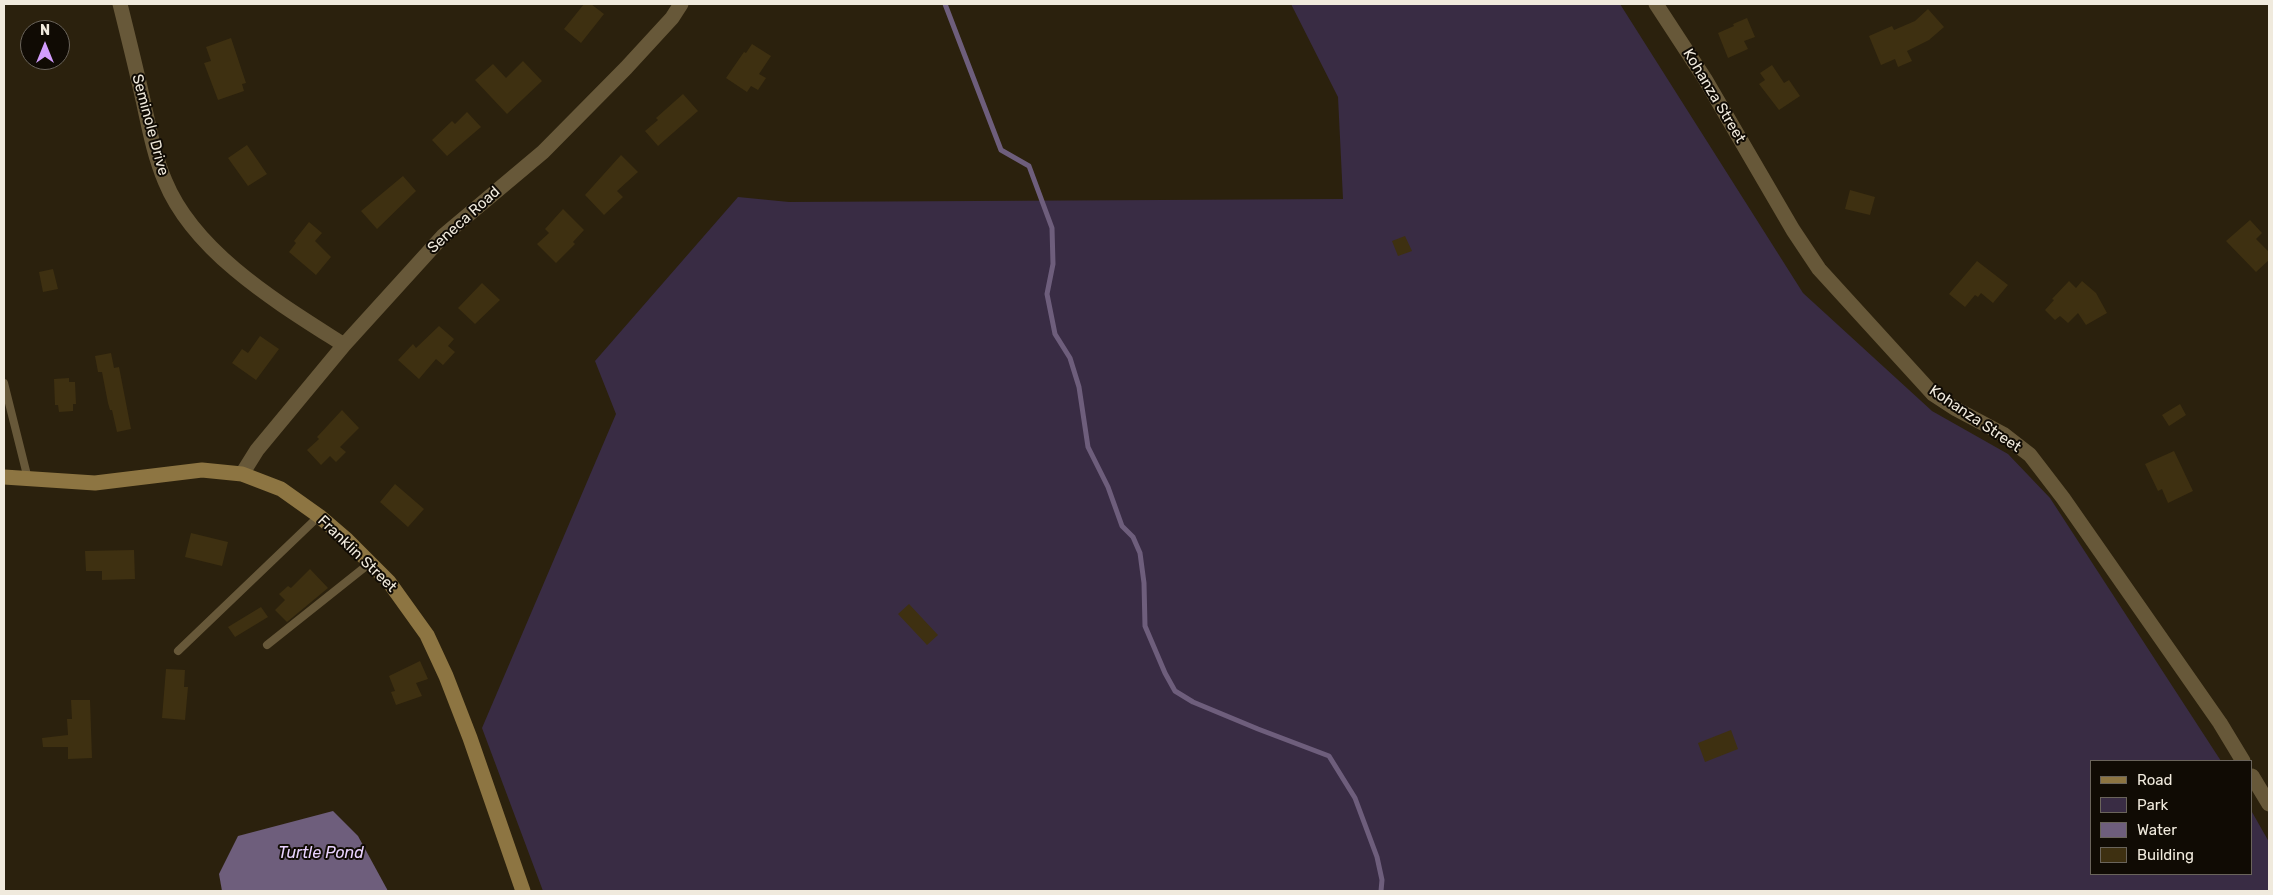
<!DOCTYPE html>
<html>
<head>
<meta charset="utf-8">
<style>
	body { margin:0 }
	#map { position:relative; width:2273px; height:895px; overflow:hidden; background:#2b210d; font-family:Rubik,sans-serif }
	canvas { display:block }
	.frame { position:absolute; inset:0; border:5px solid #f0eadd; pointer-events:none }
	.legend { position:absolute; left:2090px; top:760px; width:162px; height:115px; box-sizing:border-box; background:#100b04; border:1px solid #6a645b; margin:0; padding:6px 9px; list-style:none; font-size:15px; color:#f0eadd }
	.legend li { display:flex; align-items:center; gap:10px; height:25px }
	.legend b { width:25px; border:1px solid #6a645b }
	.north { position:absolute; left:20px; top:20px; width:50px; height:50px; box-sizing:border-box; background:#100b04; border:1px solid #6a645b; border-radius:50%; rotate:0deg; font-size:14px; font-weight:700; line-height:20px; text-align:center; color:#f0eadd }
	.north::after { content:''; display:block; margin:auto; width:18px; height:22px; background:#d29dfd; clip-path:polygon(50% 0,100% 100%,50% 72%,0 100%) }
</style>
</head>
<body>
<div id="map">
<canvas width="2273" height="895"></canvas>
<div class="frame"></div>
<ul class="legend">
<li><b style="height:6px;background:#8d7542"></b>Road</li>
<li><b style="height:14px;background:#392c44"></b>Park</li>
<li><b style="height:14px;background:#6e5e7c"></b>Water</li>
<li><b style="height:14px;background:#3e3011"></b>Building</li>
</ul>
<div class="north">N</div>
</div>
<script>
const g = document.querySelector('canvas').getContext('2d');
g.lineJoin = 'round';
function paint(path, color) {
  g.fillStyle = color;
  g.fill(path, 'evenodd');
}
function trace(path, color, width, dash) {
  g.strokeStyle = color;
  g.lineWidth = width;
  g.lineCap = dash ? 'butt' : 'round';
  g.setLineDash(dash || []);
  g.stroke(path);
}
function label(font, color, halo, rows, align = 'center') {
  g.font = font + ' Rubik,sans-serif';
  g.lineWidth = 4;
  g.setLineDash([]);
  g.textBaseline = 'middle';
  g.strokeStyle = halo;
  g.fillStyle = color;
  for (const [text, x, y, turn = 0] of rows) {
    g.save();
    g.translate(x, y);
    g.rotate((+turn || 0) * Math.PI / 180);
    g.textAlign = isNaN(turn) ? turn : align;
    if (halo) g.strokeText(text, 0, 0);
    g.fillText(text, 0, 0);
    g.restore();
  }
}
paint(new Path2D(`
	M1291,4H1620L1803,293L1932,411L2008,454L2050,498L2221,761H2092V874H2252V812L2269,842V891H543L482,728L616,414L595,361L738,197L789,202L1343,199L1338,97Z`), '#392c44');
paint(new Path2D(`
	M333,811L358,836L388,891H222L219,874L238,836Z`), '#6e5e7c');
trace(new Path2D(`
	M945,4L1001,150L1029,166L1052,228L1053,264L1047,294L1055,334L1070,358L1079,387L1088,447L1108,487L1122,526L1133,537L1140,553L1144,583L1145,626L1165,673L1175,691L1193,702L1258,729L1329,756L1355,798L1377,857L1382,880L1381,891`), '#6e5e7c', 5);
paint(new Path2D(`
	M584,4H591L604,14L581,43L564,29Z
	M1928,9L1944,27L1929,40L1907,51L1912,61L1898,67L1895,59L1881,65L1869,36L1892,26L1894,30L1915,21Z
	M1747,18L1755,37L1744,41L1748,49L1728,58L1718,33L1734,26L1733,24Z
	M231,38L246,83L242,84L244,91L218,100L204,63L211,61L206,47Z
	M752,44L771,56L759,74L766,78L758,90L751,86L747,92L726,78L744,52L746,53Z
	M523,61L542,81L507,114L475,80L493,64L506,78Z
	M1772,65L1784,83L1789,80L1800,96L1779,110L1759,84L1765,80L1760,73Z
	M683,94L698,111L658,146L645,131L658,120L656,118Z
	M467,112L481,127L447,156L432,140L452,121L455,124Z
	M247,145L267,174L248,186L228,158Z
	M621,155L638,172L617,191L623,197L604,215L585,195Z
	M403,176L416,191L377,229L361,211Z
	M1850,190L1875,197L1870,215L1845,209Z
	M563,209L584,230L573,242L575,244L556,263L537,244L549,233L545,229Z
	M2250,220L2262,233L2256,239L2269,252V260L2256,272L2226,241Z
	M309,222L322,233L315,241L331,257L316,275L289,252L296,243L294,241Z
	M1405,236L1412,251L1398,256L1392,241Z
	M1977,261L2008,285L1993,303L1981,293L1978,297L1975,295L1965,307L1949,294Z
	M53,269L58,289L43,292L39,272Z
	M2069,281L2076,288L2082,281L2096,293L2107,313L2086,325L2078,313L2068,323L2060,316L2055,320L2045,310L2054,300L2052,299Z
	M482,283L500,300L475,324L458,308Z
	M439,326L454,339L448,346L455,352L443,365L436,359L419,379L398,360L413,344L416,348Z
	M260,336L279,349L256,380L232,363L242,349L248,353Z
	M111,353L114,368L119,367L131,429L117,432L112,410H110L108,403L102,372H98L95,356Z
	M69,378V382H75L76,404H73V411L59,412L58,405H55L54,379Z
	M2180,404L2186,415L2169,426L2162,415Z
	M342,410L359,428L340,447L346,452L336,462L330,456L321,465L307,450L319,439L317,437Z
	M2174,451L2193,491L2168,503L2162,489L2158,491L2145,464Z
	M395,484L424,509L408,527L380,502Z
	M191,533L228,542L222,566L185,557Z
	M134,550L135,579L102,580V571H86L85,551Z
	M310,569L328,588L287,622L275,610L285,600L279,594L288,586L291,588Z
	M909,604L938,635L927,645L898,614Z
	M261,607L268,617L235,637L228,627Z
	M420,661L428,679L416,683L422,696L396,705L391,692L395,691L389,676Z
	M166,669L185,670L184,687H188L185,720L162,718Z
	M71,700H90L92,758L68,759V747H43L42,738L68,735L67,719H72Z
	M1731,730L1738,749L1705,762L1698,743Z`), '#3e3011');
trace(new Path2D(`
	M4,383L28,479
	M267,645L370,563
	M178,651L319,516`), '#675839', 8);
trace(new Path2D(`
	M120,4C128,36 136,68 143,100C149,127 154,155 165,181C195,254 280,304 344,345
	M1656,4L1705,79L1793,230L1819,269L1933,394L1956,409L2003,434L2030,455L2063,498L2220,723L2243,761
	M242,474L257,450L344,345L443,236L543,152L626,68L672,18L681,4
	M2252,776L2269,804`), '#675839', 15);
trace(new Path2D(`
	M4,477L95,483L202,470L242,474L281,489L319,516L347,540L389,582L427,635L446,676L470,738L523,891`), '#8d7542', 15);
label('15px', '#f0eadd', '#100b04', [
	["Kohanza Street",1714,96,59],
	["Seminole Drive",150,125,75],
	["Seneca Road",464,220,-42],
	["Kohanza Street",1975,419,34],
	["Franklin Street",357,554,44]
]);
label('italic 16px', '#ead3ff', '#100b04', [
	["Turtle Pond",321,853]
]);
</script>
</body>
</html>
